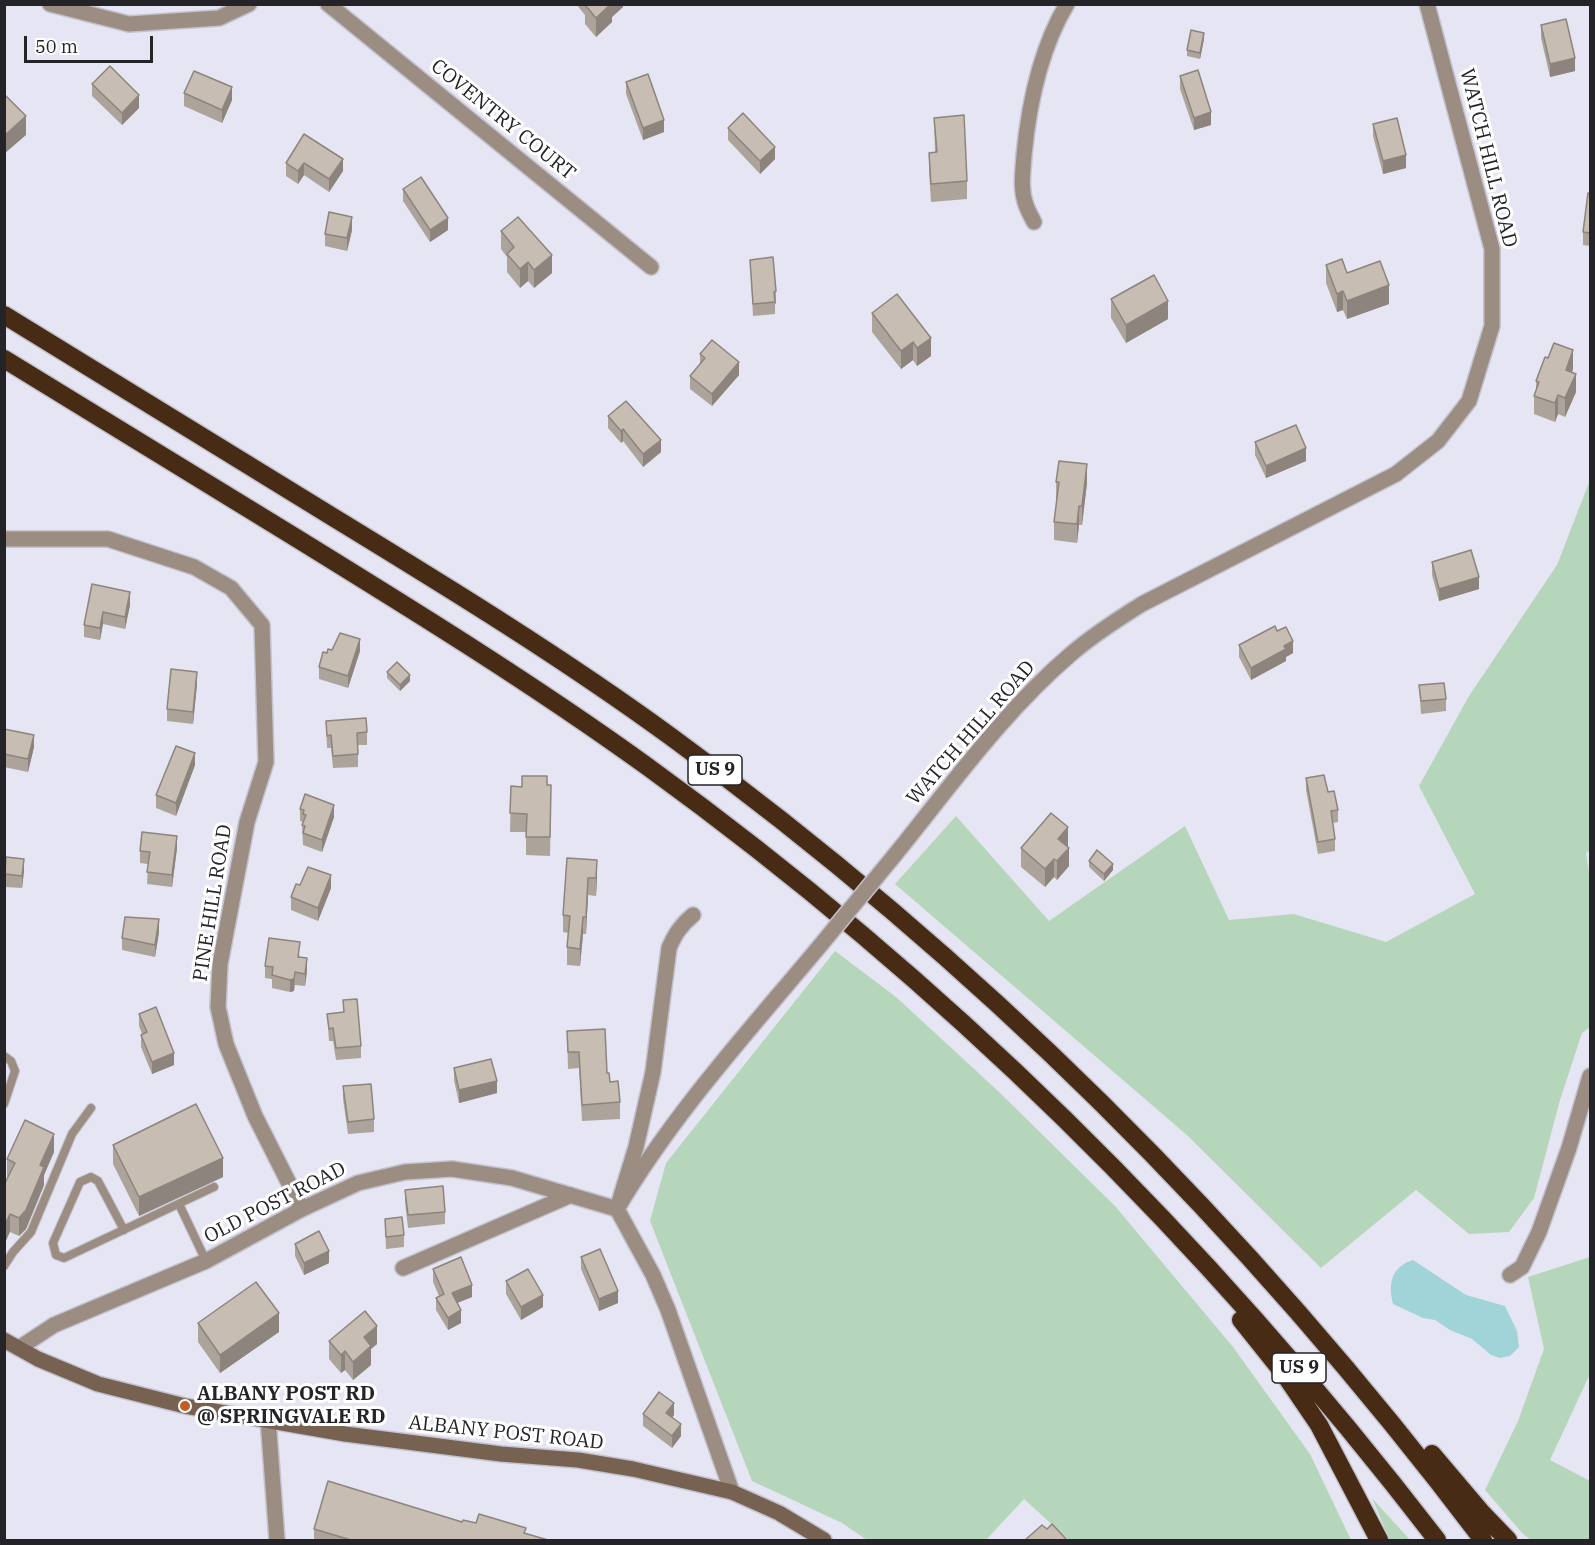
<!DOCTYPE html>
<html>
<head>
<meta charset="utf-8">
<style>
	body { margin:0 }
	#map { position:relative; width:1595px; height:1545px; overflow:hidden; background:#e6e5f3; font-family:"IBM Plex Serif",serif }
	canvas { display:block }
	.frame { position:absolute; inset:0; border:6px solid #232328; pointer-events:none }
	.scale { position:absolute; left:24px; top:36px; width:129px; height:27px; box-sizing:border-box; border:3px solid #232328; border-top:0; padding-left:8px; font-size:18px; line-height:21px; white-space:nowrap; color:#232328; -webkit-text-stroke:4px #fff; paint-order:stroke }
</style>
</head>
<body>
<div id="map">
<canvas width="1595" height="1545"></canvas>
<div class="frame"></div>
<div class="scale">50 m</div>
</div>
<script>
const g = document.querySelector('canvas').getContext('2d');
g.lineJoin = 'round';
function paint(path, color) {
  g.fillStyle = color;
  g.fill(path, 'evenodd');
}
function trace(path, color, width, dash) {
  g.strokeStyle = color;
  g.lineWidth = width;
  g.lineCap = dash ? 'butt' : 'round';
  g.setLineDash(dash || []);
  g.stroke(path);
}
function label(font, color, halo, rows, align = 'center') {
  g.font = font + ' "IBM Plex Serif",serif';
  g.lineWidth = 6;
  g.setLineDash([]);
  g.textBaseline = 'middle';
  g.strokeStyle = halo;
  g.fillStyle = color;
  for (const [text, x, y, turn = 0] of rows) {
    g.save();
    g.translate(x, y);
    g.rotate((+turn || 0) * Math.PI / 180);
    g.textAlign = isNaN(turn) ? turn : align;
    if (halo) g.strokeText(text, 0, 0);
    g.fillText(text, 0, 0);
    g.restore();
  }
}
paint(new Path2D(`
	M1590,480V850L1586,853L1590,880V1027L1582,1033L1560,1100L1534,1198L1509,1232L1469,1234L1416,1190L1321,1268L1188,1136L895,884L956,816L1049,921L1185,826L1229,920L1294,914L1386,942L1475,894L1419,786L1469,696L1557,565Z
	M835,951L896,997L998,1091L1115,1206L1233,1347L1310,1454L1351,1540H1069L1024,1499L986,1540H867L842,1523L752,1481L650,1221L666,1163Z
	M1590,1257V1374L1550,1460L1590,1481V1540H1531L1523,1534L1485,1490L1518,1421L1544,1349L1528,1277Z
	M1372,1498L1410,1540H1390Z`), '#b5d6ba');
paint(new Path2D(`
	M1413,1260L1466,1295L1505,1306L1517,1331L1519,1347L1510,1356L1500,1358L1491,1355L1472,1339L1450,1330L1435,1320L1423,1318L1393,1304C1388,1284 1391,1267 1413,1260Z`), '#a1d4d9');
const service = new Path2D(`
	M4,1056L11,1061L15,1071L4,1104
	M179,1204L206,1261
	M124,1230L98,1181L91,1177L80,1182L53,1243L56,1255L64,1258L214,1187
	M4,1266L13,1252L31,1232L72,1134L91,1108`);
const minor = new Path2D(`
	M50,4L129,24L219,18L249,4
	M328,4L651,267
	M1034,222C1031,216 1028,211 1026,205C1020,189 1023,171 1024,155C1029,103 1040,49 1067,4
	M4,539H108L194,567L231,588L262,625L266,762L247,822L220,964L218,1007L226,1044L255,1116L302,1209
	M403,1268L571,1195
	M1510,1275L1522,1267L1539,1232L1569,1148L1590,1076
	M19,1348L54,1325L206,1261L302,1209L358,1183L405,1172L452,1169L512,1178L617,1209L636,1147L653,1072L669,948C675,934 681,925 693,915`);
const tertiary = new Path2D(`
	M894,856C950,787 1003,712 1071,654C1093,635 1118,619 1142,604L1396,474L1438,441L1469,401L1492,326V249L1427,4
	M268,1419L277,1540
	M732,1492L668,1310L653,1275L617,1209C673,1114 748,1032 819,947`);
const secondary = new Path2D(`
	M4,1340L38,1359L98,1384L185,1406L345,1434L501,1454L578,1460L633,1469L732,1492L779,1513L824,1540`);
const motorway = new Path2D(`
	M4,315C115,383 226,451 336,519C449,588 563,658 670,736C982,963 1251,1233 1483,1540
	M4,359C101,418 197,477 293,536C413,610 533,684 648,767C949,985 1211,1246 1437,1540
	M1241,1320L1285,1375L1319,1425L1379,1540
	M1432,1454L1482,1513L1508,1540`);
trace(service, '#c3c2ce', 10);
trace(minor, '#c3c2ce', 18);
trace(tertiary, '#c3c2ce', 18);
trace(secondary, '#c3c2ce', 18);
trace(motorway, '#c3c2ce', 21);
trace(service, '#9c8d82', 8);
trace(minor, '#9c8d82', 15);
trace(tertiary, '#9c8d82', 15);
trace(secondary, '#776252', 15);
trace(motorway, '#472b15', 18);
const tertiaryBridge = new Path2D(`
	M819,947L894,856`);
trace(tertiaryBridge, '#c3c2ce', 18, []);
trace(tertiaryBridge, '#9c8d82', 15);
paint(new Path2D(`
	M576,4H623V7L612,17V22L596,37L585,24V15Z
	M1541,25L1575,71L1550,77L1541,38Z
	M1204,39L1200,59L1187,56V50Z
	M1180,76L1211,125L1194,130L1180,89Z
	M626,82L664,132L643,140L626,94Z
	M92,84L139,108L122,125L92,96Z
	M184,93L232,100L222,123L184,106Z
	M934,118L967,181V199L931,202L929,171V153L935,152Z
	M1373,124L1406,168L1383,174L1373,136Z
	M728,128L775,159L760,174L728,140Z
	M304,134L343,171L329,192L304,175L298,184L286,176V163Z
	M403,189L448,230L430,242L403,201Z
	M1590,194V246L1583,245V232Z
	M352,230L347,251L325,246V234Z
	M501,231L552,273L534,288L528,281L520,288L507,272V257L501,249Z
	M750,260L776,291V304H775V314L753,316Z
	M1326,265L1347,273L1389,304L1347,319L1343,310L1337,312L1326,283Z
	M1111,299L1168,319L1126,343L1111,318Z
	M872,313L931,338V356L917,366L913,360L901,369L872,332Z
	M700,354L739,375L712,406L690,389V376L700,365Z
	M1573,369L1572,372L1576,392L1565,417L1558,414L1555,422L1534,414V396L1536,390V381Z
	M608,416L661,452L643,467L623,441L621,443L608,428Z
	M1255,442L1306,461L1266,478L1255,455Z
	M1056,482L1087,483L1082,525H1079L1077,543L1054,540V522L1057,501H1056Z
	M1432,562L1479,589L1439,601L1432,575Z
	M92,584L130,605L125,629L103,624L100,640L84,637V625Z
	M1277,631L1293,653L1286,657V661L1251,680L1239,657V645Z
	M332,650L360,651L348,688L319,679V667L327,653Z
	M387,672L410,681L400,691L387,678Z
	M197,684L193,724L167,721V709Z
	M1419,685L1446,699V711L1421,714Z
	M326,721L367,732V745H358V767L333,768L331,748H327Z
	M4,729L34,747L28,772L4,767Z
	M195,765L176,816L156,808V795Z
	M1306,778L1328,792L1338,810V822L1333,823L1335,839V851L1318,854L1306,790Z
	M547,785L551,803L550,856L526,855V832H510L511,786L522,787Z
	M300,809L334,817L322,852L303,845L302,825L303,822L300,821Z
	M1068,846L1069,866L1057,880L1054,877L1045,887L1021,867V848Z
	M177,848L172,887L147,884L148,864L140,863V851Z
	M567,858L597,877L596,896L588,895L586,934H583L580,966L567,965V947L568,933L563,932V915Z
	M1089,861L1113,870L1104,881L1089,867Z
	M24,871L22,888L5,887V874Z
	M300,885L331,888L318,921L291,910V897Z
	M159,932L155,957L122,950V938Z
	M300,955L299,957L307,971L305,986L295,985L294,991L290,992L272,988V979L265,978V966Z
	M343,1000L361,1046V1058L336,1060L333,1041H329L327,1014L343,1012Z
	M139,1014L174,1065L152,1074L141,1047V1035L142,1034L139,1026Z
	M567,1031L607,1073L610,1082L620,1102V1119L582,1121L579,1068L568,1069Z
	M454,1068L497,1093L459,1103L454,1080Z
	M343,1086L374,1119V1132L348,1134L343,1099Z
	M113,1145L223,1177L139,1216L113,1164Z
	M54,1152L44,1175V1185L26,1229L19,1236L10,1232L7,1178V1159Z
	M405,1190L445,1212V1224L408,1228L405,1202Z
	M385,1219L404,1235V1247L386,1249Z
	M295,1244L329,1263L304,1275L295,1256Z
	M581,1257L618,1303L599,1311L581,1269Z
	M433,1269L472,1297L457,1303L461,1323L448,1330L436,1310V1298L439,1296L433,1282Z
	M506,1281L543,1307L521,1320L506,1294Z
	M198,1323L279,1332L220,1373L198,1342Z
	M329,1341L377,1344L371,1349V1365L353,1380L345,1370L341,1373L329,1359Z
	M643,1414L674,1415L672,1417L681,1436L672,1448L643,1426Z
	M462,1522L526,1534L548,1540H314V1529Z`), '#aca39a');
paint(new Path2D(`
	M610,4H623V7L612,17V22L596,37V18Z
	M1204,33V39L1200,59V53Z
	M1575,58V71L1550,77V64Z
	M232,87V100L222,123V110Z
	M139,95V108L122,125V113Z
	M1211,112V125L1194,130V118Z
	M26,116V135L4,154V136Z
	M664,120V132L643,140V128Z
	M775,147V159L760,174V161Z
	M1406,155V168L1383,174V161Z
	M343,159V171L329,192V179Z
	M304,163V175L298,184V171Z
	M352,217V230L347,251V238Z
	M448,218V230L430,242V230Z
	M552,255V273L534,288V270Z
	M528,262V281L520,288V269Z
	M1389,285V304L1347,319V301Z
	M1343,291V310L1337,312V294Z
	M1168,301V319L1126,343V325Z
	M931,338V356L917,366V348Z
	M913,342V360L901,369V351Z
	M1573,350V369L1566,389V370Z
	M739,362V375L712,406V394Z
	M1576,374V392L1565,417V398Z
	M1558,395V414L1555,422V403Z
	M623,429V441L621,443V431Z
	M661,440V452L643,467V454Z
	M1306,448V461L1266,478V466Z
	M1087,464V483L1082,525V506Z
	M1079,506V525L1077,543V524Z
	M1479,577V589L1439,601V589Z
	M130,592V605L125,629V617Z
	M103,612V624L100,640V628Z
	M360,639V651L348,688V676Z
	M1293,641V653L1286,657V661L1251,680V668L1284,646Z
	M197,672V684L193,724V712Z
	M410,675V681L400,691V685Z
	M34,735V747L28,772V759Z
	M195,753V765L176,816V803Z
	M334,805V817L322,852V840Z
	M1068,827V846L1058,857V839Z
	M177,836V848L172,887V875Z
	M1069,848V866L1057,880V861Z
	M24,859V871L22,888V876Z
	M1054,859V877L1045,887V869Z
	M597,860V877L596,896V878Z
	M1113,864V870L1104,881V874Z
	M331,875V888L318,921V908Z
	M588,878V895L586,934V917Z
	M583,917V934L580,966V949Z
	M159,919V932L155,957V945Z
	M307,958V971L305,986V974Z
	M295,972L294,991L290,992V980Z
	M174,1053V1065L152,1074V1062Z
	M497,1081V1093L459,1103V1090Z
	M54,1134V1152L44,1175V1185L26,1229L19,1236V1218L40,1165Z
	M223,1158V1177L139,1216V1197Z
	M10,1214V1232L4,1245V1227Z
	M329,1251V1263L304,1275V1263Z
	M472,1285V1297L452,1305V1293Z
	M618,1291V1303L599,1311V1299Z
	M543,1295V1307L521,1320V1307Z
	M461,1310V1323L448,1330V1318Z
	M279,1313V1332L220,1373V1355Z
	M377,1326V1344L371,1349V1365L353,1380V1362L364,1337Z
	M345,1351V1370L341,1373V1355Z
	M674,1403V1415L666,1425V1413Z
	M681,1424V1436L672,1448V1436Z`), '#8c847d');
const building = new Path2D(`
	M586,4H611L596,18L585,5Z
	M1566,19L1575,58L1550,64L1541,25Z
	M1191,30L1204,33L1200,53L1187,50Z
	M110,66L139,95L122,113L92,84Z
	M1198,70L1211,112L1194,118L1180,76Z
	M194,71L232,87L222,110L184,93Z
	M648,74L664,120L643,128L626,82Z
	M4,94L26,116L4,136Z
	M743,113L775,147L760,161L728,128Z
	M964,115L967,181L931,184L929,153L937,152L934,118Z
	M1397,118L1406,155L1383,161L1373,124Z
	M304,134L343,159L329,179L304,163L298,171L286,163Z
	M421,177L448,218L430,230L403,189Z
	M1588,193L1590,194V233L1583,232Z
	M329,212L352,217L347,238L325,234Z
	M518,217L552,255L534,270L528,262L520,269L507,254L514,247L501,231Z
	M773,257L776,291L774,292L775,302L753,304L750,260Z
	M1342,259L1347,273L1380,261L1389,285L1347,301L1343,291L1337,294L1326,265Z
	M1154,275L1168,301L1126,325L1111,299Z
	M897,294L931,338L917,348L913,342L901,351L872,313Z
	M712,340L739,362L712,394L690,376L705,358L700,354Z
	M1554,343L1573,350L1566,370L1576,374L1565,398L1558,395L1555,403L1534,396L1539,382L1536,381L1545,357L1548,358Z
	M626,401L661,440L643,454L623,429L621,431L608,416Z
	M1296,425L1306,448L1266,466L1255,442Z
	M1059,461L1087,464L1082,506H1079L1077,524L1054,522L1059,482H1056Z
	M1471,550L1479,577L1439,589L1432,562Z
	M92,584L130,592L125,617L103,612L100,628L84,625Z
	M1275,626L1277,631L1286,627L1293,641L1284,646L1286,649L1251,668L1239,645Z
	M340,633L360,639L348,676L319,667L323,652L327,653L328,649L332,650Z
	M397,662L410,675L400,685L387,672Z
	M171,669L197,672L193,712L167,709Z
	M1444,683L1446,699L1421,701L1419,685Z
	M366,718L367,732L357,733L358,754L333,756L331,735L327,736L326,721Z
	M4,729L34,735L28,759L4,754Z
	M176,746L195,753L176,803L156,795Z
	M1324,775L1328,792L1334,791L1338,810L1331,811L1335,839L1318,842L1306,778Z
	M522,776H547V785H551L550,837H526L527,814L510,813L511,786L522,787Z
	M305,794L334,805L322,840L303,833L305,826L302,825L306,815L303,814L304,810L300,809Z
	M1051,813L1068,827L1058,839L1069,848L1057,861L1054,859L1045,869L1021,848Z
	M142,832L177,836L172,875L147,872L150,852L140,851Z
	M1097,850L1113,864L1104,874L1089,861Z
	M6,857L24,859L22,876L5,874Z
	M567,858L597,860L596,878H588L586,917H583L580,949L567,947L570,916L563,915Z
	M308,867L331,875L318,908L291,897L296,884L300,885Z
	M125,917L159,919L155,945L122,938Z
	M269,938L300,942L298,957L307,958L305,974L295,972L294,979L290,980L272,975L273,967L265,966Z
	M357,999L361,1046L336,1048L333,1028L329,1029L327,1014L344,1012L343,1000Z
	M156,1007L174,1053L152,1062L141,1035L147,1032L139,1014Z
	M605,1029L607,1073H609L610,1082L618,1081L620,1102L582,1105L579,1052H568L567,1031Z
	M491,1059L497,1081L459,1090L454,1068Z
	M371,1084L374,1119L348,1122L343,1086Z
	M196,1104L223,1158L139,1197L113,1145Z
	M25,1120L54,1134L40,1165L44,1167L26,1210L19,1218L10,1214L4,1227V1185L15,1163L7,1159Z
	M443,1186L445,1212L408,1215L405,1190Z
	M402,1217L404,1235L386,1237L385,1219Z
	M319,1231L329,1251L304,1263L295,1244Z
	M600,1249L618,1291L599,1299L581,1257Z
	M461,1257L472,1285L452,1293L461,1310L448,1318L436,1298L444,1294L433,1269Z
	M528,1269L543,1295L521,1307L506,1281Z
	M256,1282L279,1313L220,1355L198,1323Z
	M365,1311L377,1326L364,1337L371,1346L353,1362L345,1351L341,1355L329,1341Z
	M659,1392L674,1403L666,1413L681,1424L672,1436L643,1414Z
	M328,1481L462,1522L463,1520L476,1523L479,1514L526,1528L524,1533L548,1540H351L314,1529Z
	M1052,1524L1067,1540H1025L1042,1525L1047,1529Z`);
paint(building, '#c8bdb3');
trace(building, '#8c847d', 1.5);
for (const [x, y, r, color] of [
	[185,1406,6,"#c05e24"]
]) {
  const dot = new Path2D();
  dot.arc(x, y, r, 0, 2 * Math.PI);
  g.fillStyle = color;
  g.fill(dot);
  trace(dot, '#fff', 2);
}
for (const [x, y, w] of [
	[715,770,54],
	[1299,1368,54]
]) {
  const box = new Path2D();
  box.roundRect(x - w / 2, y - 15, w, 30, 4.5);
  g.fillStyle = '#fff';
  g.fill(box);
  trace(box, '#232328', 1.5);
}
label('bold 18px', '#232328', null, [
	["US 9",715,770],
	["US 9",1299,1368]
]);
label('20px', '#232328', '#fff', [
	["COVENTRY COURT",503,120,39],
	["WATCH HILL ROAD",1488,158,76],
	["WATCH HILL ROAD",971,733,-49],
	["PINE HILL ROAD",213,903,-81],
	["OLD POST ROAD",275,1203,-27],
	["ALBANY POST ROAD",506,1433,6]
]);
label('bold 20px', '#232328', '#fff', [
	["ALBANY POST RD",197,1394],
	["@ SPRINGVALE RD",197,1417]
], 'left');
</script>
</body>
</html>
